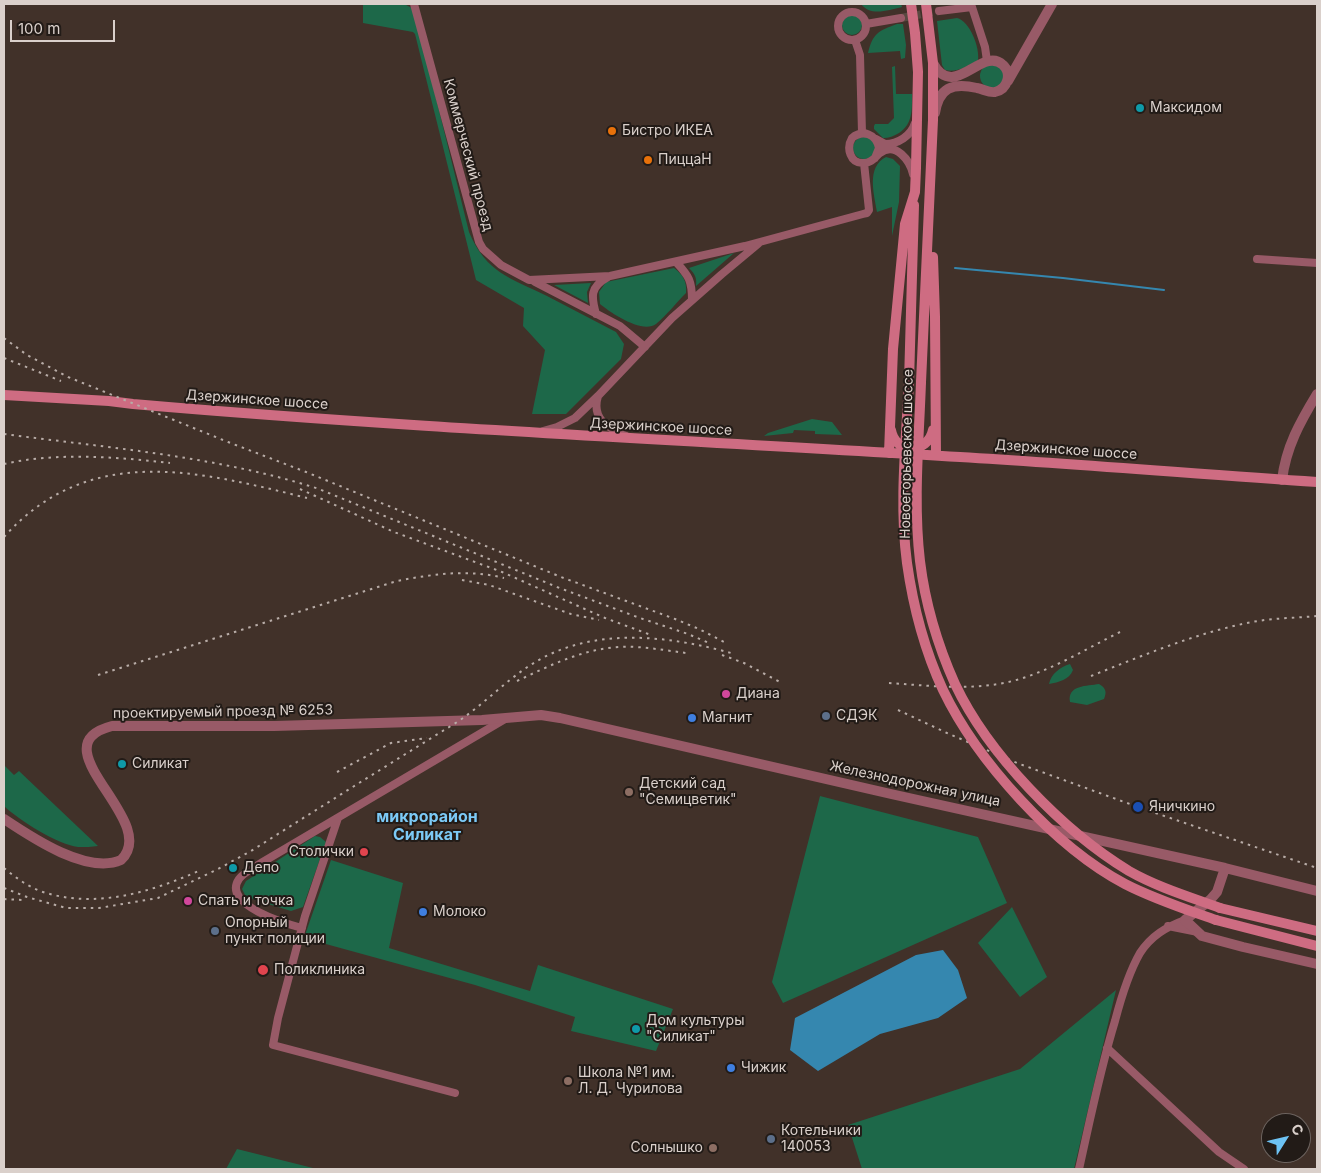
<!DOCTYPE html>
<html>
<head>
<meta charset="utf-8">
<style>
	body { margin:0 }
	#map { position:relative; width:1321px; height:1173px; overflow:hidden; background:#413129; font-family:Inter,sans-serif }
	canvas { display:block }
	.frame { position:absolute; inset:0; border:5px solid #dad0cb; pointer-events:none }
	.north { position:absolute; left:1261px; top:1113px; width:50px; height:50px; box-sizing:border-box; background:#221b17; border:1px solid #6c635f; border-radius:50%; rotate:54deg; font-size:14px; font-weight:700; line-height:20px; text-align:center; color:#dad0cb }
	.north::after { content:''; display:block; margin:auto; width:18px; height:22px; background:#6dc2f3; clip-path:polygon(50% 0,100% 100%,50% 72%,0 100%) }
	.scale { position:absolute; left:10px; top:20px; width:105px; height:22px; box-sizing:border-box; border:2px solid #dad0cb; border-top:0; padding-left:6px; font-size:15px; line-height:18px; white-space:nowrap; color:#dad0cb; -webkit-text-stroke:4px #221b17; paint-order:stroke }
</style>
</head>
<body>
<div id="map">
<canvas width="1321" height="1173"></canvas>
<div class="frame"></div>
<div class="north">С</div>
<div class="scale">100 m</div>
</div>
<script>
const g = document.querySelector('canvas').getContext('2d');
g.lineJoin = 'round';
function paint(path, color) {
  g.fillStyle = color;
  g.fill(path, 'evenodd');
}
function trace(path, color, width, dash) {
  g.strokeStyle = color;
  g.lineWidth = width;
  g.lineCap = dash ? 'butt' : 'round';
  g.setLineDash(dash || []);
  g.stroke(path);
}
function label(font, color, halo, rows, align = 'center') {
  g.font = font + ' Inter,sans-serif';
  g.lineWidth = 4;
  g.setLineDash([]);
  g.textBaseline = 'middle';
  g.strokeStyle = halo;
  g.fillStyle = color;
  for (const [text, x, y, turn = 0] of rows) {
    g.save();
    g.translate(x, y);
    g.rotate((+turn || 0) * Math.PI / 180);
    g.textAlign = isNaN(turn) ? turn : align;
    if (halo) g.strokeText(text, 0, 0);
    g.fillText(text, 0, 0);
    g.restore();
  }
}
paint(new Path2D(`
	M363,4H404L414,9L469,232C486,273 511,278 547,296C570,308 593,320 616,332L624,344L621,359L566,414H532L545,350L523,326L524,308L476,280L415,34L413,32L363,23Z
	M861,4H901L902,7C888,10 871,17 861,4Z
	M842 25a10 10 0 1 1 20 0a10 10 0 1 1-20 0Z
	M957,18C970,21 980,48 978,60C969,66 956,73 945,70L942,65L937,21Z
	M897,24H903L906,45L905,58L901,59L900,51L868,53C873,33 878,31 897,24Z
	M980 76a12 12 0 1 1 24 0a12 12 0 1 1-24 0Z
	M895,66L896,94H912C912,109 913,124 899,133C894,136 889,138 883,138L874,129V126L875,124H888L894,118L892,67Z
	M853 148a11 11 0 1 1 22 0a11 11 0 1 1-22 0Z
	M886,157L893,159L900,166L899,202L892,236V207L877,212C874,194 866,167 886,157Z
	M734,253L696,286C697,278 695,274 689,268Z
	M674,268C683,275 687,281 686,293C676,303 667,315 656,324C642,334 611,313 600,304L599,292L606,282Z
	M591,283L587,292L588,303L554,285Z
	M812,419L832,422L842,435L815,434V431L794,430L793,433L764,436L768,433Z
	M1070,664L1073,670C1069,680 1059,682 1049,684C1051,674 1060,667 1070,664Z
	M1099,684C1106,688 1107,692 1104,699L1087,705L1070,702C1067,685 1087,686 1099,684Z
	M4,765L14,775L19,771L98,846C92,847 85,847 78,847C57,844 20,821 4,806Z
	M820,796L978,837L1007,903L783,1003L772,982Z
	M315,836L320,837L326,842L303,907L291,911L255,900L245,895L242,889L246,881Z
	M331,860L403,883L389,948L530,991L538,965L673,1009L656,1051L571,1031L575,1017L475,985L304,938Z
	M1012,907L1047,977L1020,997L978,943Z
	M1116,990L1074,1169H862L848,1125L1020,1069Z
	M237,1149L317,1169H226Z`), '#1d6849');
paint(new Path2D(`
	M943,950L958,970L967,998L938,1018L880,1034L818,1071L790,1050L795,1018L916,955Z`), '#3587af');
trace(new Path2D(`
	M955,268L1063,278L1164,290`), '#3587af', 2);
trace(new Path2D(`
	M901,18L939,11`), '#584941', 8, [8, 4]);
trace(new Path2D(`
	M414,4L479,242L483,249L501,265L529,280L610,276L745,246L863,214L867,213L869,210L864,163
	M971,4L985,47L987,61
	M939,11L972,7
	M838 26a14 14 0 1 1 28 0a14 14 0 1 1-28 0Z
	M866,24L901,18
	M855,40L860,55L862,133
	M876,139L885,144C898,144 911,136 915,123
	M875,158L879,148C876,134 863,129 852,138C846,148 850,164 864,163C872,163 875,157 880,153C896,141 910,161 913,174
	M1257,259L1317,263
	M676,262C689,276 692,281 692,300
	M535,282L620,326L645,347
	M596,314C591,296 590,287 608,277
	M598,396C591,419 608,428 626,436
	M543,431L557,427L575,418L598,396L672,318L722,274L758,244
	M338,818L305,916L278,1018L273,1045L455,1093
	M1168,926L1198,932
	M302,928C287,924 221,905 239,879C244,872 254,868 261,863L505,719
	M1107,1048L1219,1152L1244,1169
	M1079,1169C1090,1120 1100,1070 1115,1021C1121,998 1128,974 1140,953C1151,936 1166,927 1185,920`), '#985a67', 8);
trace(new Path2D(`
	M933,63C954,102 982,45 1003,65C1012,73 1008,89 995,92C989,93 983,89 977,88C952,82 939,88 935,113
	M1008,81L1052,4
	M1282,480C1286,447 1300,422 1317,394
	M4,819C31,837 87,875 121,860C162,821 35,746 112,726H274L482,720L541,715L560,718L891,794L1225,868L1317,891
	M1225,868L1217,892L1210,900L1185,920L1202,936L1243,947L1317,964`), '#985a67', 10);
trace(new Path2D(`
	M933,257L935,317L936,455
	M909,382L914,205
	M921,382L933,120V63L926,4
	M4,395L109,401L133,404C408,428 684,440 960,457C1079,464 1198,474 1317,482
	M891,430C895,454 928,454 933,430
	M889,453L893,349L905,224L915,192L916,168L918,72L915,33L911,4
	M1220,908L1317,931
	M1216,920L1317,946`), '#ce6c82', 10);
trace(new Path2D(`
	M4,338L27,355L68,377L228,442L306,472L561,577L675,619L699,629L728,644
	M4,358L61,381
	M4,434C109,448 217,456 319,489L557,587L637,617L688,634L709,643
	M4,464C56,452 117,457 170,463
	M300,489L394,532L502,572L605,618L651,635
	M4,537C89,442 199,471 307,498
	M462,580L489,585L571,614L599,620
	M722,655L744,663L780,682
	M98,675L397,581C433,574 468,569 504,578
	M1091,676C1144,655 1196,633 1252,622C1273,618 1296,618 1317,616
	M517,681C555,663 593,644 636,647C653,648 670,651 686,653
	M889,683C934,686 980,692 1023,678C1057,667 1088,648 1120,632
	M898,710L947,733L1017,763L1138,807L1317,868
	M337,772L391,743L427,738
	M4,868C15,877 27,886 40,891C95,910 151,892 201,870
	M4,888L27,897L66,908H99L158,898L218,869L251,851C319,808 386,766 454,724C481,707 503,683 529,666C589,626 666,635 731,653
	M4,899L23,900`), '#b8aca7', 2, [2.5, 5]);
trace(new Path2D(`
	M909,382C906,442 899,504 907,563C913,606 925,651 943,690C977,761 1055,847 1125,884C1154,899 1185,909 1216,920
	M921,382C919,441 913,502 920,561C925,602 938,646 955,684C988,754 1063,831 1129,871C1157,887 1190,897 1220,908`), '#ce6c82', 10);
for (const [x, y, r, color] of [
	[1140,108,5,"#0f9aa8"],
	[612,131,5,"#e8710a"],
	[648,160,5,"#e8710a"],
	[726,694,5,"#d1479c"],
	[826,716,5,"#5c6f8a"],
	[692,718,5,"#3f7fe0"],
	[122,764,5,"#0f9aa8"],
	[629,792,5,"#8d6e63"],
	[1138,807,6,"#1a4fb4"],
	[364,852,5,"#e0444e"],
	[233,868,5,"#0f9aa8"],
	[188,901,5,"#d1479c"],
	[423,912,5,"#3f7fe0"],
	[215,931,5,"#5c6f8a"],
	[263,970,6,"#e0444e"],
	[636,1029,5,"#0f9aa8"],
	[731,1068,5,"#3f7fe0"],
	[568,1081,5,"#8d6e63"],
	[771,1139,5,"#5c6f8a"],
	[713,1148,5,"#8d6e63"]
]) {
  const dot = new Path2D();
  dot.arc(x, y, r, 0, 2 * Math.PI);
  g.fillStyle = color;
  g.fill(dot);
  trace(dot, '#221b17', 2);
}
label('14px', '#dad0cb', '#221b17', [
	["Максидом",1150,108],
	["Бистро ИКЕА",622,131],
	["ПиццаН",658,160],
	["Диана",736,694],
	["СДЭК",836,716],
	["Магнит",702,718],
	["Силикат",132,764],
	["Детский сад",639,784],
	["\"Семицветик\"",639,800],
	["Яничкино",1149,807],
	["Столички",354,852,"right"],
	["Депо",243,868],
	["Спать и точка",198,901],
	["Молоко",433,912],
	["Опорный",225,923],
	["пункт полиции",225,939],
	["Поликлиника",274,970],
	["Дом культуры",646,1021],
	["\"Силикат\"",646,1037],
	["Чижик",741,1068],
	["Школа №1 им.",578,1073],
	["Л. Д. Чурилова",578,1089],
	["Котельники",781,1131],
	["140053",781,1147],
	["Солнышко",703,1148,"right"]
], 'left');
label('14px', '#dad0cb', '#221b17', [
	["Коммерческий проезд",468,155,75],
	["Дзержинское шоссе",257,400,4],
	["Дзержинское шоссе",661,427,3],
	["Дзержинское шоссе",1066,450,4],
	["Новоегорьевское шоссе",907,454,-89],
	["проектируемый проезд № 6253",223,712,-1],
	["Железнодорожная улица",915,784,12]
]);
label('bold 16px', '#7ccaf7', '#221b17', [
	["микрорайон",427,817],
	["Силикат",427,835]
]);
</script>
</body>
</html>
